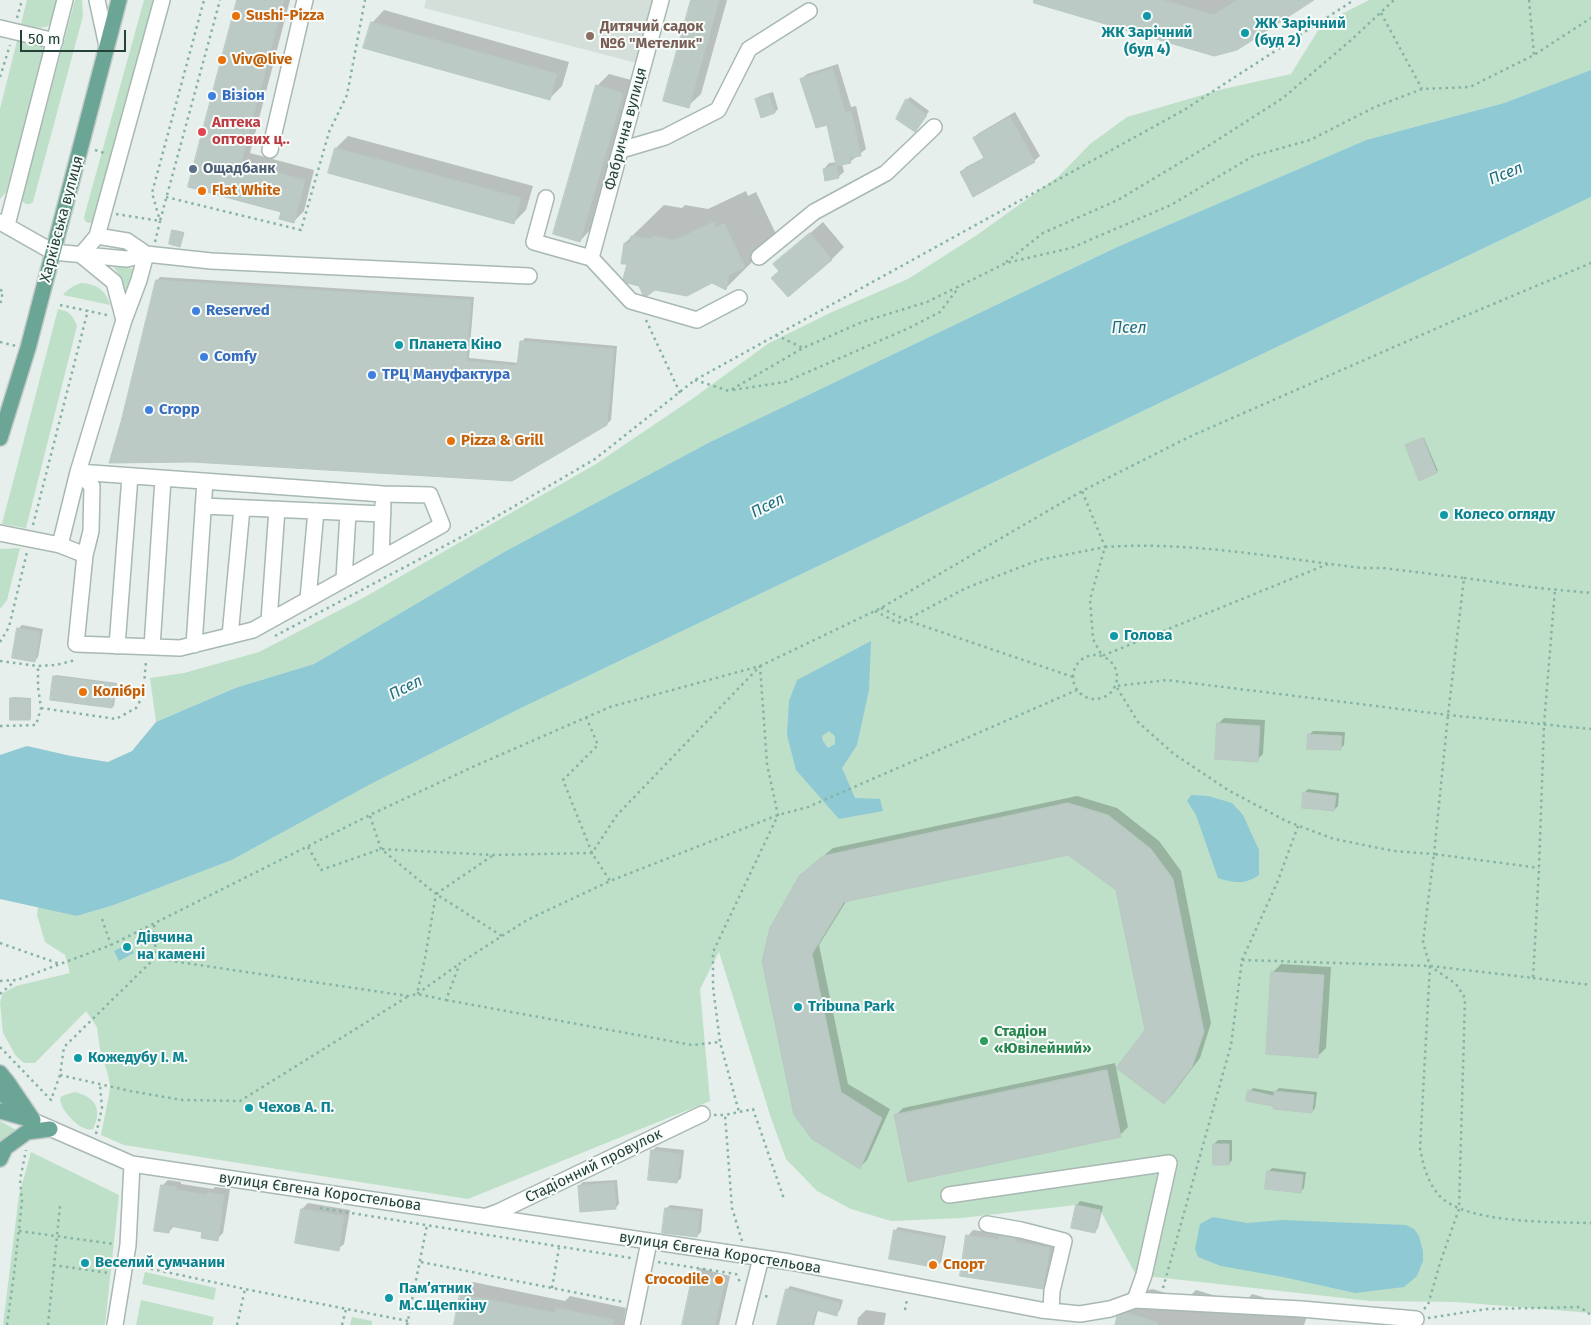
<!DOCTYPE html>
<html>
<head>
<meta charset="utf-8">
<style>
	body { margin:0 }
	#map { position:relative; width:1591px; height:1325px; overflow:hidden; background:#e6efeb; font-family:"Fira Sans",sans-serif }
	canvas { display:block }
	.scale { position:absolute; left:20px; top:30px; width:106px; height:22px; box-sizing:border-box; border:2px solid #24423a; border-top:0; padding-left:6px; font-size:15px; line-height:18px; white-space:nowrap; color:#24423a; -webkit-text-stroke:4px #f7fbf9; paint-order:stroke }
</style>
</head>
<body>
<div id="map">
<canvas width="1591" height="1325"></canvas>
<div class="scale">50 m</div>
</div>
<script>
const g = document.querySelector('canvas').getContext('2d');
g.lineJoin = 'round';
function paint(path, color) {
  g.fillStyle = color;
  g.fill(path, 'evenodd');
}
function trace(path, color, width, dash) {
  g.strokeStyle = color;
  g.lineWidth = width;
  g.lineCap = dash ? 'butt' : 'round';
  g.setLineDash(dash || []);
  g.stroke(path);
}
function label(font, color, halo, rows, align = 'center') {
  g.font = font + ' "Fira Sans",sans-serif';
  g.lineWidth = 4;
  g.setLineDash([]);
  g.textBaseline = 'middle';
  g.strokeStyle = halo;
  g.fillStyle = color;
  for (const [text, x, y, turn = 0] of rows) {
    g.save();
    g.translate(x, y);
    g.rotate((+turn || 0) * Math.PI / 180);
    g.textAlign = isNaN(turn) ? turn : align;
    if (halo) g.strokeText(text, 0, 0);
    g.fillText(text, 0, 0);
    g.restore();
  }
}
paint(new Path2D(`
	M426,0H657L641,64L424,8Z`), '#d4dfda');
paint(new Path2D(`
	M27,0H61C59,6 58,15 55,20C47,32 32,27 21,24Z
	M75,0H82L83,16L33,202C28,206 23,204 22,199Z
	M144,0H156L94,222L88,223L85,221L84,217Z
	M1369,0H1591V70L1504,103L1366,140L1117,247L710,442L504,552L314,664L235,688L156,722L150,678L184,673L259,652L363,598L596,464L692,399L769,343L832,312L908,279L977,235L1059,176L1090,144L1127,117L1223,89L1291,74L1322,24Z
	M19,33C32,38 43,40 44,55L6,192L0,199V109Z
	M1591,197V1313L1456,1302L1370,1301L1155,1277L1135,1273L1100,1210L1076,1205L962,1218L891,1221L851,1209L817,1191L786,1159L771,1118L719,952L700,989L710,1101L468,1199L124,1145L101,1135L109,1095L110,1085L108,1075L100,1049L97,1027L86,1011L35,1063H24L16,1056L3,1033L0,1002L3,993L16,986L70,973L65,955L45,942L37,915L38,906L77,916L114,905L232,860L369,785L519,709Z
	M112,265L133,269L127,293L121,277Z
	M82,283C98,284 106,291 110,305L63,295C69,288 74,285 82,283Z
	M58,309C70,311 73,316 77,326L26,528L2,524Z
	M20,548L7,600L0,609V549Z
	M74,1092C95,1096 103,1109 93,1129C81,1133 61,1111 60,1099L62,1096Z
	M0,1121L20,1132L0,1147Z
	M31,1152L119,1195L105,1325H3L19,1195Z
	M145,1272L216,1288L214,1300L142,1284Z
	M141,1300L214,1317L212,1325H136Z
	M352,1317L372,1321V1325H350Z`), '#bfe0c8');
paint(new Path2D(`
	M1591,70V197L519,709L369,785L232,860L114,905L77,916L0,899V755L27,746L71,756L108,762L132,751L156,722L235,688L314,664L504,552L710,442L1117,247L1366,140L1504,103Z
	M871,641L869,690L857,745L842,768L855,798L880,799L883,811L839,819L796,770L787,735L789,701L797,680ZM829,731L835,736V744L828,748L823,741L822,736Z
	M1191,795L1208,796L1232,803L1243,815L1259,850V875C1245,885 1234,883 1218,878L1196,815L1187,801Z
	M129,943L134,953L119,961L114,951Z
	M1213,1217L1247,1223L1282,1220L1406,1225L1414,1229L1419,1236L1423,1251V1261L1417,1276L1404,1287L1355,1293L1283,1277L1221,1266L1198,1257L1195,1249L1200,1224Z`), '#8ec9d4');
paint(new Path2D(`
	M239,0H290L250,153L314,170L304,211L293,222L282,211L190,186Z
	M692,0H727L701,94L688,106Z
	M1039,0H1312L1237,49Z
	M384,10L569,62L562,86L550,98L372,23Z
	M838,64L851,107L856,106L866,149L851,161L842,163L844,172L838,177L824,169L829,163L837,162L828,123L801,79L807,74Z
	M609,74L635,81L592,228L580,241L597,86Z
	M773,92L778,109L775,112L756,100L760,96Z
	M910,97L929,111L918,128L907,100Z
	M1015,112L1040,156L1034,161L961,172L966,167L985,157L974,138L979,133Z
	M348,136L533,186L526,210L514,222L329,172L336,148Z
	M746,191L748,196L756,192L776,234L758,256L726,288L712,282L622,262L625,243L664,205L682,208L685,205L708,209Z
	M823,222L844,247L832,259L788,296L780,271L775,264Z
	M174,230L184,232L180,246L173,231Z
	M160,277L474,297L469,358L519,363L522,342L525,338L617,346L611,420L607,424L122,422L157,281Z
	M1424,438L1438,471L1436,472L1408,444Z
	M22,625L43,629L38,657L35,661L18,629Z
	M56,675L117,683L114,706L112,707L51,699L55,676Z
	M13,697L31,698V718L30,719L11,699Z
	M1224,718L1265,720L1263,754L1257,760L1218,724Z
	M1313,731L1345,732L1344,745L1340,749L1309,735Z
	M1308,789L1339,793L1338,806L1334,810L1304,793Z
	M1077,796L1117,808L1159,841L1181,871L1211,1023L1200,1058L1172,1095L1164,1103L1117,890L1069,853L847,900L819,945L848,1084L890,1109L867,1160L859,1168L813,1138L809,868L833,848Z
	M1281,964L1331,967L1326,1048L1318,1056L1273,972Z
	M1115,1063L1128,1127L1120,1135L895,1116L903,1108Z
	M1253,1088L1275,1092L1279,1088L1317,1092L1315,1108L1312,1112L1274,1105L1250,1091Z
	M1218,1140H1232V1160L1229,1164L1214,1144Z
	M656,1147L684,1150L681,1178L677,1182L652,1151Z
	M1272,1168L1306,1172L1304,1188L1301,1191L1268,1172Z
	M168,1180L181,1182V1184L213,1189L215,1187L230,1189L223,1233L217,1239L203,1231L174,1226L169,1232L162,1186Z
	M617,1180L619,1204L615,1208L579,1186L583,1182Z
	M1080,1201L1103,1206L1098,1228L1095,1232L1077,1205Z
	M308,1203L350,1210L344,1244L338,1249L302,1209Z
	M670,1205L703,1209L701,1232L697,1236L666,1209Z
	M898,1227L946,1236L941,1262L937,1266L895,1231Z
	M973,1230L1055,1242L1048,1282L1042,1288L968,1236Z
	M700,1268L730,1276L719,1325H683L694,1274Z
	M473,1282L565,1301L570,1296L626,1308L623,1325H455L461,1295Z
	M790,1286L843,1300L840,1310L836,1314L818,1310L814,1325H778L787,1290Z
	M1152,1289L1187,1299L1196,1290L1243,1304L1252,1294L1309,1310L1304,1325H1116L1119,1317L1144,1292Z
	M866,1310L886,1313L884,1325H857L858,1318Z`), '#0003');
const building = new Path2D(`
	M237,0H284L241,163L305,180L294,223L279,219L281,212L188,187Z
	M691,0H719L689,108L663,101Z
	M1034,0H1162L1214,15L1237,0H1314L1237,50L1214,56L1034,3Z
	M371,22L557,74L550,100L363,48Z
	M833,69L845,112L851,111L861,156L850,158L851,163L836,166L839,178L825,181L823,169L836,165L827,125L816,128L800,79Z
	M596,85L623,93L580,242L553,234Z
	M769,95L775,113L761,118L755,99Z
	M906,99L927,115L915,132L896,119Z
	M1010,117L1035,162L973,197L960,172L984,158L973,138Z
	M335,148L521,198L514,224L328,173Z
	M714,222L716,227L724,223L745,267L729,275L726,290L712,283L687,296L655,290L647,296L643,295L639,286L627,283L623,279L627,264H621L624,243L630,244L631,236L651,239L652,236L675,240Z
	M172,230L184,233L180,247L169,244Z
	M810,233L832,260L788,297L771,278L779,271L773,264Z
	M156,280L471,300L466,361L517,366L520,341L614,349L607,425L512,481L192,462L109,463L121,422Z
	M1423,438L1437,473L1419,481L1405,445Z
	M17,628L40,632L35,662L12,658Z
	M53,676L116,684L112,708L50,700Z
	M10,698L30,699V720H10Z
	M1217,723L1260,726L1258,762L1215,759Z
	M1308,734L1342,736L1341,750L1307,749Z
	M1303,792L1336,796L1334,811L1302,808Z
	M1068,803L1108,815L1151,849L1173,879L1204,1032L1192,1067L1164,1104L1116,1068L1145,1030L1116,890L1068,855L844,902L812,954L841,1092L882,1118L860,1169L812,1139L794,1115L762,961L770,928L799,876L823,856Z
	M1271,972L1324,975L1318,1058L1266,1054Z
	M1107,1070L1121,1137L908,1182L894,1115Z
	M1248,1090L1274,1096V1091L1314,1095L1312,1113L1273,1109V1106L1246,1101Z
	M1213,1144H1229V1165H1213Z
	M651,1150L681,1154L677,1183L648,1180Z
	M1267,1171L1303,1175L1301,1193L1265,1189Z
	M614,1183L616,1209L580,1212L578,1186Z
	M161,1185L176,1187V1190L207,1195L208,1192L224,1195L218,1241L201,1238L202,1232L170,1226L169,1233L154,1231Z
	M1076,1205L1100,1210L1095,1233L1071,1228Z
	M665,1208L700,1212L697,1237L662,1233Z
	M301,1209L344,1216L339,1251L295,1243Z
	M894,1230L943,1239L938,1268L889,1259Z
	M966,1235L998,1240L1000,1236L1015,1238V1242L1050,1248L1043,1289L960,1276Z
	M693,1274L725,1282L715,1325H682Z
	M786,1289L840,1303L837,1316L816,1310L812,1325H777Z
	M460,1294L555,1313L556,1308L614,1320L613,1325H454Z
	M1127,1313L1157,1322V1325H1115L1117,1316Z`);
paint(building, '#bbcac4');
trace(building, '#b8c9c2', 1);
const minor = new Path2D(`
	M97,0L107,46
	M0,28L55,41
	M270,150L305,0
	M621,150L665,137L718,110L749,49L809,11
	M546,198L534,242L591,258L631,301L697,320L739,298
	M0,222L53,252L127,259L146,254L211,261L529,276
	M7,225L65,0
	M97,236L127,241L146,254
	M81,255L97,236L162,0
	M81,255L114,282L124,320
	M759,257L814,212L886,173L934,127
	M591,258L661,0
	M203,506L383,514
	M0,533L60,545L85,555L91,531L92,486L78,472L124,320L139,280L146,254
	M60,545L78,472L383,494L430,495L442,525L253,630L180,648L76,644L85,555
	M381,558L383,504
	M344,579L348,513
	M308,599L316,511
	M269,621L277,509
	M230,636L242,508
	M194,645L205,481
	M117,646L130,476
	M152,647L163,479
	M38,1123L132,1164L790,1262L1041,1310L1080,1314L1110,1309L1135,1300L1301,1309L1416,1319
	M949,1195L1169,1163L1144,1275L1135,1300
	M487,1216L498,1212L702,1114
	M987,1224L1021,1230L1064,1241L1052,1291L1051,1311
	M115,1325L128,1245L132,1164
	M632,1325L649,1242
	M744,1325L761,1258`);
const major = new Path2D(`
	M0,438L28,348L119,0
	M0,1073L8,1083L33,1120
	M0,1092L20,1109
	M0,1111L29,1119
	M0,1159L5,1148L27,1132L50,1129`);
trace(minor, '#a8b8b2', 18);
trace(major, '#c2cac8', 18);
trace(new Path2D(`
	M1529,0L1534,55
	M1381,13L1422,89
	M17,18L22,0
	M0,77L10,45
	M95,150L104,153V155
	M166,197L301,230L329,132L347,95L365,0
	M116,214L160,221L220,0
	M155,242L160,221L152,193L204,0
	M1006,262L1043,233L1118,200L1208,146L1283,98L1350,41L1394,0
	M0,290L3,291L0,305
	M60,305L107,315
	M646,320L680,393
	M776,335L803,348
	M0,342L16,346
	M695,380L729,391L803,348L862,322L927,302L1006,263L1071,248L1171,205L1253,156L1310,140L1375,107L1422,89L1470,87L1534,55L1591,18
	M733,390L785,382L909,328L940,312L959,287
	M33,525L88,310
	M1328,564L1102,656L1093,639L1090,599L1105,547C1191,541 1277,558 1362,568H1383L1464,578L1448,715L1434,854L1394,851L1334,839L1286,821L1228,790L1174,754L1138,722L1116,686L1167,680L1448,715L1591,729
	M1464,578L1538,588L1591,593
	M881,608L906,620L1073,677
	M875,611L898,623L906,620L966,588L1039,560L1105,547L1082,491
	M275,636L465,535L595,459L695,380L1184,110L1354,0
	M0,642L9,627L27,552
	M1073 677a22 22 0 1 1 44 0a22 22 0 1 1-44 0Z
	M0,661L38,666L56,665L76,660
	M41,708L116,719L136,708L143,696L146,661
	M586,717L598,745L563,780L592,853L610,881
	M0,726L36,725L41,708L38,687V666
	M370,816L381,849L436,894L425,958L417,994L459,964
	M308,847L321,870L381,849L493,855L592,853L617,815L760,666L767,764L778,815L713,952V987L720,1042L739,1112
	M492,856L436,894L502,936
	M102,919L111,945
	M154,925L156,957
	M0,943L60,964
	M156,957L172,961L408,996L417,994L446,1000L460,963L527,920L610,881L778,815L808,807L1077,690
	M1242,960L1430,966L1533,978L1539,868L1544,725L1555,589
	M1430,966L1420,1148C1423,1164 1427,1181 1438,1194C1462,1224 1554,1222 1591,1223
	M1533,978L1591,985
	M0,981L17,980L111,945L370,815L477,765L610,707L760,666L881,608L1082,491L1189,437L1467,315L1591,263
	M0,994L15,981
	M446,1000L692,1045L720,1042
	M0,1047L51,1100L60,1075L64,1047L156,957
	M60,1075L130,1091L182,1100L240,1101L407,997
	M714,1115H725
	M96,1134L102,1108L100,1085
	M320,1208L631,1258
	M19,1231L114,1244
	M742,1241L732,1208L725,1115L753,1109L784,1199
	M421,1262L623,1302
	M658,1262L736,1274L740,1282
	M53,1265L109,1273
	M138,1266L245,1289L408,1321
	M552,1288L559,1248
	M1163,1288L1231,1045L1242,960L1277,883L1298,826
	M765,1296L771,1297
	M1424,1309L1428,1305L1440,1263L1459,1209L1465,998L1456,984L1430,966L1423,942L1434,854L1539,868
	M905,1310L907,1299
	M1428,1318L1487,1309L1580,1307L1591,1315
	M7,1325L14,1274L22,1201L20,1180L26,1150
	M48,1325L60,1206
	M237,1325L245,1289
	M342,1325L346,1309
	M407,1325L427,1225`), '#86b3a5', 2.5, [2.5, 4]);
trace(minor, '#fff', 15);
trace(major, '#6aa596', 15);
for (const [x, y, r, color] of [
	[236,16,5,"#e8710a"],
	[1147,16,5,"#0f9aa8"],
	[1245,33,5,"#0f9aa8"],
	[590,36,5,"#8d6e63"],
	[222,60,5,"#e8710a"],
	[212,96,5,"#3f7fe0"],
	[202,132,5,"#e0444e"],
	[193,169,5,"#5c6f8a"],
	[202,191,5,"#e8710a"],
	[196,311,5,"#3f7fe0"],
	[399,345,5,"#0f9aa8"],
	[204,357,5,"#3f7fe0"],
	[372,375,5,"#3f7fe0"],
	[149,410,5,"#3f7fe0"],
	[451,441,5,"#e8710a"],
	[1444,515,5,"#0f9aa8"],
	[1114,636,5,"#0f9aa8"],
	[83,692,5,"#e8710a"],
	[127,947,5,"#0f9aa8"],
	[798,1007,5,"#0f9aa8"],
	[984,1041,5,"#2e9e5b"],
	[78,1058,5,"#0f9aa8"],
	[249,1108,5,"#0f9aa8"],
	[85,1263,5,"#0f9aa8"],
	[933,1265,5,"#e8710a"],
	[719,1280,5,"#e8710a"],
	[389,1298,5,"#0f9aa8"]
]) {
  const dot = new Path2D();
  dot.arc(x, y, r, 0, 2 * Math.PI);
  g.fillStyle = color;
  g.fill(dot);
  trace(dot, '#f7fbf9', 2);
}
label('bold 15px', '#c56008', '#f7fbf9', [
	["Sushi-Pizza",246,16],
	["Viv@live",232,60],
	["Flat White",212,191],
	["Pizza & Grill",461,441],
	["Колібрі",93,692],
	["Спорт",943,1265],
	["Crocodile",709,1280,"right"]
], 'left');
label('bold 15px', '#0d838f', '#f7fbf9', [
	["ЖК Зарічний",1255,24],
	["(буд 2)",1255,41],
	["ЖК Зарічний",1147,33,"center"],
	["(буд 4)",1147,50,"center"],
	["Планета Кіно",409,345],
	["Колесо огляду",1454,515],
	["Голова",1124,636],
	["Дівчина",137,938],
	["на камені",137,955],
	["Tribuna Park",808,1007],
	["Кожедубу І. М.",88,1058],
	["Чехов А. П.",259,1108],
	["Веселий сумчанин",95,1263],
	["Пам’ятник",399,1289],
	["М.С.Щепкіну",399,1306]
], 'left');
label('bold 15px', '#785e54', '#f7fbf9', [
	["Дитячий садок",600,27],
	["№6 \"Метелик\"",600,44]
], 'left');
label('bold 15px', '#366cbe', '#f7fbf9', [
	["Візіон",222,96],
	["Reserved",206,311],
	["Comfy",214,357],
	["ТРЦ Мануфактура",382,375],
	["Cropp",159,410]
], 'left');
label('bold 15px', '#be3a42', '#f7fbf9', [
	["Аптека",212,123],
	["оптових ц..",212,140]
], 'left');
label('15px', '#24423a', '#f7fbf9', [
	["Фабрична вулиця",626,129,-75],
	["Харківська вулиця",62,219,-75],
	["Стадіонний провулок",594,1166,-26],
	["вулиця Євгена Коростельова",320,1192,8],
	["вулиця Євгена Коростельова",720,1253,9]
]);
label('bold 15px', '#4e5e75', '#f7fbf9', [
	["Ощадбанк",203,169]
], 'left');
label('bold 15px', '#27864d', '#f7fbf9', [
	["Стадіон",994,1032],
	["«Ювілейний»",994,1049]
], 'left');
label('italic 16px', '#1c6f80', '#f7fbf9', [
	["Псел",1506,174,-22],
	["Псел",1129,329],
	["Псел",768,506,-27],
	["Псел",406,688,-27]
]);
</script>
</body>
</html>
